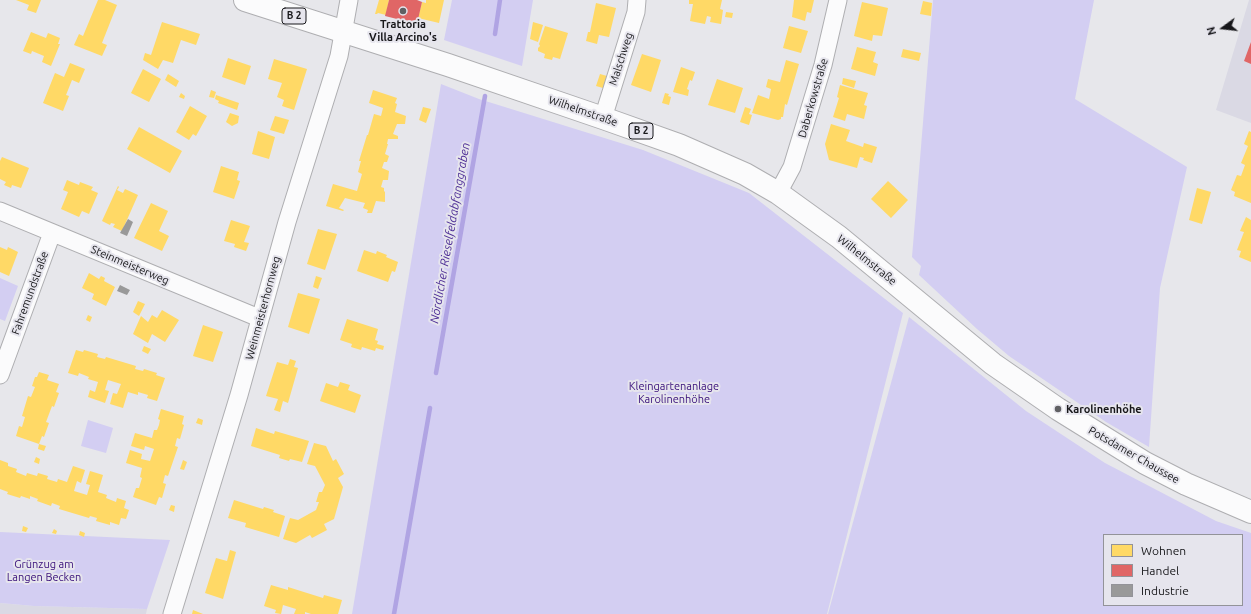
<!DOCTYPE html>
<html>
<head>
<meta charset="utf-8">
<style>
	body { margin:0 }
	#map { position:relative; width:1251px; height:614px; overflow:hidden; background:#e7e7eb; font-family:Ubuntu,sans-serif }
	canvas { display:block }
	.legend { position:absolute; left:1103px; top:534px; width:140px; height:72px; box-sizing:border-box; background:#e6e5ed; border:1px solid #939399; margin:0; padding:5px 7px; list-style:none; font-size:12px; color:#17171a }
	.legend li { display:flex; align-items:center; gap:8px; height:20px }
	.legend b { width:20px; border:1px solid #939399 }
	.north { position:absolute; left:1203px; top:8px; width:40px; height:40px; -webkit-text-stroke:3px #e6e5ed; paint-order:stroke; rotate:255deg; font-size:11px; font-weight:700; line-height:16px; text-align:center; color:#17171a }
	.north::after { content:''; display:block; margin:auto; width:14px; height:18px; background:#17171a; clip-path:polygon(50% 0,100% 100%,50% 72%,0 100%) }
</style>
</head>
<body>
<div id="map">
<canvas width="1251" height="614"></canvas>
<ul class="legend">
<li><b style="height:11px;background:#ffd966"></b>Wohnen</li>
<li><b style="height:11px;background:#e06666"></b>Handel</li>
<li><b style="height:11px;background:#999"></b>Industrie</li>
</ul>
<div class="north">N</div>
</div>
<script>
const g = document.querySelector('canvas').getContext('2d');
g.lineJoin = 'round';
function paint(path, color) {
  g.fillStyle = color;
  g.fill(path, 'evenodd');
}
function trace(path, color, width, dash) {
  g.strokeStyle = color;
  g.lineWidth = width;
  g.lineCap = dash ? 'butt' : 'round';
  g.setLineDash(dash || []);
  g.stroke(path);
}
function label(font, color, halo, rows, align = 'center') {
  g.font = font + ' Ubuntu,sans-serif';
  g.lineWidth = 4;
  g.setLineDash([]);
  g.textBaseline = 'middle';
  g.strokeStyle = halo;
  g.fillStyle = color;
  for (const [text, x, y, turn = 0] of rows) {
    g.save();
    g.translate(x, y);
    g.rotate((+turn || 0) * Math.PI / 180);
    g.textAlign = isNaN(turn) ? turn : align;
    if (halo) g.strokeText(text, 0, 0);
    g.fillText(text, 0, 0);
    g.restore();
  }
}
paint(new Path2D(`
	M1249,0H1251V123L1216,110Z
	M0,603L34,606L147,609L146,614H0Z`), '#dad9e4');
paint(new Path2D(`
	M452,0H533L522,66L444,40Z
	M933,0H1094L1075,99L1187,167L1160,288L1149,447L1106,422L1009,356L977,329L919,275L921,266L912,257Z
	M441,84L479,99L643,150L749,193L903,313L827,614H352Z
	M0,278L18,286L5,321L0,319Z
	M909,317L1026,411L1105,463L1216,521L1251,533V614H828ZM1104,535H1242V605H1104Z
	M88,420L113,428L106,453L81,446Z
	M0,532L170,540L147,609L34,606L0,603Z`), '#d3cef2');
paint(new Path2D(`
	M16,0H41L36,13L27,10L29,5Z
	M98,0H105L117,5L102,43L107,45L102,56L74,45L79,34L83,36Z
	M379,0H389L386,15L378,13L377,14H375Z
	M426,0H444L439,23L418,18L422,2L426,3Z
	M689,0H722L720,9L723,10L721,24L710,22L711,17L707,16L705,24L690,21L693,4H689Z
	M794,0H814L811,13L807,12L805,21L792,17Z
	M923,1L932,3L931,16L920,14Z
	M862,2L888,8L882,36L873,35L872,41L854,36Z
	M596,3L616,8L609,37L599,35L597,44L586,41L588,32H590Z
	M726,12L733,13L732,18L725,17Z
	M162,22L200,34L196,45L181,40L173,63L163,60L158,69L143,60L145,53L151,55Z
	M533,22L543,25L538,42L530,39Z
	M545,26L568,33L560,59L553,57L552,60L544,58L545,54L538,51V48L540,46L539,44Z
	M789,26L808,31L801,53L783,48Z
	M31,32L46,38L48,33L60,38L58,44H60L51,66L42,62L44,56L32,51L31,54L23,51Z
	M857,47L876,52L873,62L878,64L875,76L851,69Z
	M903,49L921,53L919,61L901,57Z
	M642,54L661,60L651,92L631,85Z
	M228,58L251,66L245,85L222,77Z
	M274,59L307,69L294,110L282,106L284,100L277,97L282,83L268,79Z
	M786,60L799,64L787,105L785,104L783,117H781V119L778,120L752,113L758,95L769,99L771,89L766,87L768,79L780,82Z
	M70,63L85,69L79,83L72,80L66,95L69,96L63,111L43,103L55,73L64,77Z
	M681,67L695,72L692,81L690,80L687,89L689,90L688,96L673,92Z
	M143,69L161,79L149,102L131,93Z
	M168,74L179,81L176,87L165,80Z
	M600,74L607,76L603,88L596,86Z
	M843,78L856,81L854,88L842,84Z
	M717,79L743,88L735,113L708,105Z
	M840,85L868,93L864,105L867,106L864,119L847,114L845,121L833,117L839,98L837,97Z
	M211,90L216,92L214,98L209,97Z
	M373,90L397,98L395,103L397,104L395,112L406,116L405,124H397L393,134L398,136V139H388L387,144H388L385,154L389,156L387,162H384L382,168L389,171L388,180H383L381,187L384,188V191L385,192V202L376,201L372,213H367L368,210L363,208L365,203L345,198L339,208L344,210L343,211L326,206L333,184L357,191L362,174L358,172L361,161H359L367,135H368L374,114L381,116L383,108L369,103Z
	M181,93L185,96L184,99L179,97Z
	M665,93L669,94L668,96L671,97L669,105L662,103Z
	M216,95L239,103L237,110L218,103L219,101L215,99Z
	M190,106L207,116L196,136L193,134L189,140L176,132Z
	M423,107L431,109L426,123L419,120Z
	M745,107L751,109L749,114L752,115L749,125L740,122Z
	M230,113L239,116L238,123L232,126L226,122Z
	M275,116L289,120L284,134L270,130Z
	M831,124L850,130L846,141L863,147L864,143L877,147L872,163L863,160L864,158L860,157L857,168L829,160L825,144Z
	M139,127L182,151L170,173L127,149Z
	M258,131L275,137L269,159L252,154Z
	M1249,131L1251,132V203L1234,196L1235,192L1231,190L1237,175L1241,176L1245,165L1241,163L1248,146L1244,144Z
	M2,157L29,168L21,188L12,185L11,188L4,185L6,182L0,179V161Z
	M221,166L239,172L237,180L240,181L234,199L213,192Z
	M67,180L79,185L80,182L93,187L91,190L98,193L89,214L82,211L79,217L61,209L68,192L63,190Z
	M888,181L908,200L891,218L871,199Z
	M118,186L119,187L117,190L123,193L125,189L138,195L122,231L113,227L115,224L111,223L110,225L102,221Z
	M1197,188L1211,192L1202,224L1189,220Z
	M151,203L168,211L159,231L169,236L162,251L134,238Z
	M1246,217L1251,220V262L1239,257L1241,251L1237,250L1244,232L1240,231Z
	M231,220L250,226L244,242L249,243L246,251L234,247L235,244L224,241Z
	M318,229L337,234L325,270L307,264Z
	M0,247L7,250L8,247L18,252L9,276L0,272Z
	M364,250L376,254L377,251L387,255L386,257L398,262L395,272L392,271L388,282L357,271Z
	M89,273L99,279L101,276L105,278L104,281L115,287L106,306L92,299L94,294L82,288Z
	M316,276L322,278L318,289L313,287Z
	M298,293L320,299L309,334L288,327Z
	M138,301L145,304L139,316L133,312Z
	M162,310L179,320L165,342L152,334L148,343L133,334L141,316L148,322L152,315L157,318Z
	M88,315L92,317L90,322L86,320Z
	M347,319L378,329L375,340L378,341L377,344L384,346L383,350L376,348L375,351L362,347L361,350L351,347L352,344L340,340Z
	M203,325L223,332L213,362L193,356Z
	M144,346L151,349L148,354L142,351Z
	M76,350L83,352L84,350L98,354L97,357L105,359L106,357L136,366L135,369L143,371L144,369L157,373L156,375L165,378L157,401L147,398L148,395L138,392V395L128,392L123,408L110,404L113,393L117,394L121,384L108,380L105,390L109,391L105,403L88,397L90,390L95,392L98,382L88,379L89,377L79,373L78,376L68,373Z
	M290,359L296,361L294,367L298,368L288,403L283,401L280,412L274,410L278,399L266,396L277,362L288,365Z
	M39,372L49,375L47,380L59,384L56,392L59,393L54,407L52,406L46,422L49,423L44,437L42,436L39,444L16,436L19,426L22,427L25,417L22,416L28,396L31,397L35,387L32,386L35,377H37Z
	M340,382L350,385L348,390L361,395L355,413L320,401L326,383L338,387Z
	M161,409L184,416L182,424L184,425L180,439L177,438L175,446L178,447L168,476L165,475L163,483L166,484L162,498L159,497L156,505L133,497L136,488H139L142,478L140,477L142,468L126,463L130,450L142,454L141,459L150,461L154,449L145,446L144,450L131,446L135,433L152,438L154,430H157L159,425L160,420L158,419Z
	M198,418L203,420L202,425L196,423Z
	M256,428L274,434L275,431L309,441L302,462L290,459L289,461L279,458L280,455L251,446Z
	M314,443L326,446L333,461L336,459L344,474L338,478L343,487L334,519L324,524L327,530L312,538L310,535L296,543L283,539L290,518L298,520L316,510L319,502H316L319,492H322L325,485L315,466L307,464Z
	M39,444L46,446L44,451L38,449Z
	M36,457L40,459L39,464L34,462Z
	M0,460L8,463V466L17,469L16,472L26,476L27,473L37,476L38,473L48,476L47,479L57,482L58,479L67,482L73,466L85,470L81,483L77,481L74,491L87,495L90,485L86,484L90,471L103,475L98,492L107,495L106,498L116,502L117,498L126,501L124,508L129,510L126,519L121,518L119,525L110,522V525L96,521L97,518L90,516L89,518L59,509L60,506L52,503L51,506L37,501L38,499L30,496V499L21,496L20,498L7,494L8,492L0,489Z
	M183,460L187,462L184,470L180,469Z
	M234,500L263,509L264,507L274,510L273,512L285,516L279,537L245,527L246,523L228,518Z
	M171,505L175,506L174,512L169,510Z
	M23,526L28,528L26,532L22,531Z
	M54,529L57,531L56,534L52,533Z
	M80,531L85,533L84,537L79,535Z
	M230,550L236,552L223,599L205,593L216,558L227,561Z
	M271,585L288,590V587L323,598L324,595L342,600L338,614H311L305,612V614H294L296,609L283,605L281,614L275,613L276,610L264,606Z
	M193,610L203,614H192Z`), '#ffd966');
paint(new Path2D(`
	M389,0H417L422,2L417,24L385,16Z
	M1251,42V64L1244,61Z`), '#e06666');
paint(new Path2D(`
	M128,219L133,222L127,236L120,233Z
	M120,285L130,290L127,295L117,291Z`), '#999');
trace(new Path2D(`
	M495,34L500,0
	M436,373L485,96
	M394,614L430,408`), '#b0a4e3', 4.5);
const minor = new Path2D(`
	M603,118L636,12L637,0
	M778,193L792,167L823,65L838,0
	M0,211L259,318
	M0,375L52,233
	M172,614L239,395L287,222L339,56L349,0`);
const major = new Path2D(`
	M245,0L448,65L603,118L679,145L745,174L778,193L839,237L993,364L1058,409L1145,463L1186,484L1251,512`);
trace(minor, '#aeaeb1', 19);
trace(major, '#aeaeb1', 24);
trace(minor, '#fbfbfc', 17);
trace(major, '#fbfbfc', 22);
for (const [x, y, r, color] of [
	[403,11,4,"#606063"],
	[1058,409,4,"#606063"]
]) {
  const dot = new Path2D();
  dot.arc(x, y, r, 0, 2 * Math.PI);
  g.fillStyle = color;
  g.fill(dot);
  trace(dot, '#e6e5ed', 1.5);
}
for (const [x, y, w] of [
	[294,16,24],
	[641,131,24]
]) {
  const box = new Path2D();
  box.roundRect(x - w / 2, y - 8, w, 16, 3);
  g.fillStyle = '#e6e5ed';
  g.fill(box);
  trace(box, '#17171a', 1);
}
label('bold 10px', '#17171a', null, [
	["B 2",294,16],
	["B 2",641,131]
]);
label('bold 11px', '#17171a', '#e6e5ed', [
	["Trattoria",403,24],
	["Villa Arcino's",403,37],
	["Karolinenhöhe",1066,409,"left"]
]);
label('11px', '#17171a', '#e6e5ed', [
	["Malschweg",621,59,-72],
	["Daberkowstraße",813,98,-74],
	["Wilhelmstraße",583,111,19],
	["Wilhelmstraße",867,260,39],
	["Steinmeisterweg",130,265,23],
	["Fahremundstraße",30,293,-70],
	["Weinmeisterhornweg",263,308,-75],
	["Potsdamer Chaussee",1134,455,30]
]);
label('11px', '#380f7a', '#e6e5ed', [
	["Kleingartenanlage",674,386],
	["Karolinenhöhe",674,399],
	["Grünzug am",44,564],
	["Langen Becken",44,577]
]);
label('italic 12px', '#4e2f96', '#e6e5ed', [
	["Nördlicher Rieselfeldabfanggraben",450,233,-80]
]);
</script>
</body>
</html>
